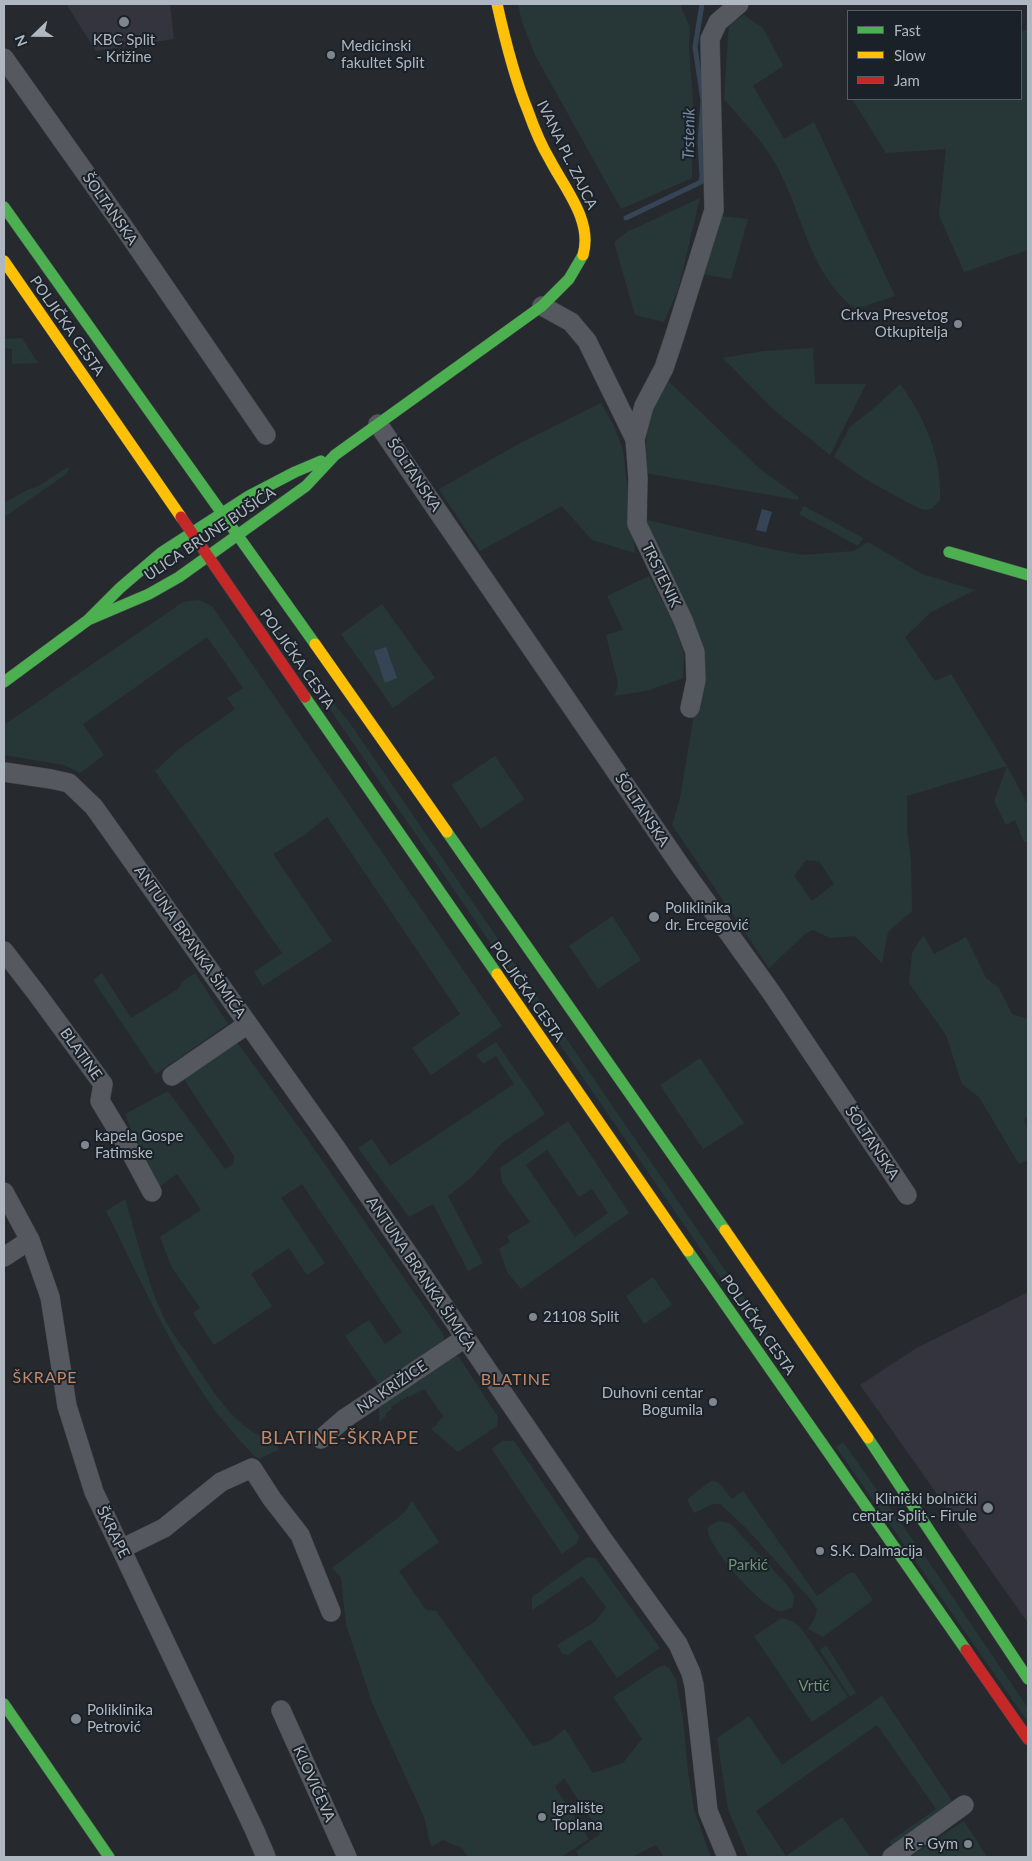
<!DOCTYPE html>
<html>
<head>
<meta charset="utf-8">
<style>
	body { margin:0 }
	#map { position:relative; width:1032px; height:1861px; overflow:hidden; background:#262a2f; font-family:Lato,sans-serif }
	canvas { display:block }
	.frame { position:absolute; inset:0; border:5px solid #afb7c1; pointer-events:none }
	.legend { position:absolute; left:847px; top:10px; width:175px; height:90px; box-sizing:border-box; background:#1a2129; border:1px solid #565d66; margin:0; padding:6px 9px; list-style:none; font-size:15px; color:#afb7c1 }
	.legend li { display:flex; align-items:center; gap:10px; height:25px }
	.legend b { width:25px; border:1px solid #565d66 }
	.north { position:absolute; left:10px; top:10px; width:50px; height:50px; -webkit-text-stroke:4px #1a2129; paint-order:stroke; rotate:248deg; font-size:14px; font-weight:700; line-height:20px; text-align:center; color:#afb7c1 }
	.north::after { content:''; display:block; margin:auto; width:18px; height:22px; background:#afb7c1; clip-path:polygon(50% 0,100% 100%,50% 72%,0 100%) }
</style>
</head>
<body>
<div id="map">
<canvas width="1032" height="1861"></canvas>
<div class="frame"></div>
<ul class="legend">
<li><b style="height:6px;background:#4caf50"></b>Fast</li>
<li><b style="height:6px;background:#ffc107"></b>Slow</li>
<li><b style="height:6px;background:#c62828"></b>Jam</li>
</ul>
<div class="north">N</div>
</div>
<script>
const g = document.querySelector('canvas').getContext('2d');
g.lineJoin = 'round';
function paint(path, color) {
  g.fillStyle = color;
  g.fill(path, 'evenodd');
}
function trace(path, color, width, dash) {
  g.strokeStyle = color;
  g.lineWidth = width;
  g.lineCap = dash ? 'butt' : 'round';
  g.setLineDash(dash || []);
  g.stroke(path);
}
function label(font, color, halo, rows, align = 'center') {
  g.font = font + ' Lato,sans-serif';
  g.lineWidth = 4;
  g.setLineDash([]);
  g.textBaseline = 'middle';
  g.strokeStyle = halo;
  g.fillStyle = color;
  for (const [text, x, y, turn = 0] of rows) {
    g.save();
    g.translate(x, y);
    g.rotate((+turn || 0) * Math.PI / 180);
    g.textAlign = isNaN(turn) ? turn : align;
    if (halo) g.strokeText(text, 0, 0);
    g.fillText(text, 0, 0);
    g.restore();
  }
}
paint(new Path2D(`
	M66,4H170L174,39L96,51Z
	M1028,1292V1623L860,1385L915,1349Z`), '#33343d');
paint(new Path2D(`
	M518,4H682L681,7L690,28L689,48L693,101L692,178L621,209L535,55L522,22Z
	M744,15L763,28L783,66L753,86L784,139L814,122L895,296L856,309C808,275 802,206 772,158C759,137 740,118 724,99L729,23Z
	M1028,29V250L964,272L939,215L946,149L886,153L852,99H1021V32Z
	M700,198L678,290L664,322L635,315L614,242L627,232Z
	M720,216L748,219L731,279L702,274Z
	M22,338L38,363L12,364V349L4,348V339Z
	M813,348L815,384H866L830,455L773,409L723,358L763,351Z
	M664,377L761,470L799,497L798,500L645,473L647,427L652,404Z
	M900,384C925,417 942,458 940,500L931,509L924,510L914,506L865,479L834,457L850,427L874,408Z
	M601,403L614,426L623,450L635,553L592,540L562,506L480,551L439,489L524,441Z
	M68,467L69,469L65,475L4,517V503L29,489L37,487Z
	M804,506L863,538L858,546L799,514Z
	M643,519L766,548L803,555L854,551L868,542L922,574L975,590L931,612L905,637L935,681L951,674L1007,766L1028,805V842H1024L1015,820L1006,825L994,801L1007,766L907,796V831L911,861L912,911L888,932L882,963L855,936L830,938L813,930L805,934L769,968L672,825L680,798L703,661ZM806,860L819,861L834,884L812,901L794,876Z
	M649,576L674,623L684,655L683,678L650,690L615,696L618,683L606,635L623,630L607,596Z
	M248,590L305,669L349,722L786,1359L779,1363Z
	M199,600L212,606L502,1026L431,1075L412,1048L460,1014L327,817L303,836L273,854L332,941L263,986L254,972L282,953L155,771L180,748L235,709L227,698L243,688L207,637L83,724L104,755L80,773L64,765L4,755V725L183,602Z
	M382,604L435,678L393,708L341,634Z
	M495,756L524,799L481,829L452,785Z
	M612,916L641,960L598,989L569,946Z
	M923,935L934,954L966,937L986,978L999,988L1012,1014L1028,1019V1116L1024,1119L1028,1132V1160L1019,1164L979,1097L962,1084L946,1035L909,983L912,953Z
	M102,973L131,1018L178,989L183,981L195,973L228,1024L156,1074L93,980Z
	M236,1041L303,1133L443,1334L445,1344L381,1388L345,1336L369,1320L385,1344L402,1332L302,1184L281,1198L325,1263L307,1275L289,1248L251,1274L272,1306L214,1345L193,1313L200,1308L171,1266L160,1237L201,1210L177,1174L160,1186L147,1168L125,1114L168,1091L225,1169L233,1164L234,1156L184,1079Z
	M496,1042L545,1114L502,1143L471,1178L448,1196L483,1263L468,1271L433,1204L409,1217L358,1148L372,1139L390,1166L514,1084L496,1056L483,1064L476,1055Z
	M700,1058L744,1123L703,1149L660,1085Z
	M568,1121L629,1213L521,1289L507,1272L499,1249L510,1242L507,1236L530,1222L502,1182L500,1168ZM547,1150L579,1197L592,1189L608,1213L575,1237L526,1165Z
	M125,1199C137,1238 148,1286 166,1322C173,1335 184,1348 192,1360C215,1393 236,1432 278,1443V1450L259,1459L253,1455C242,1443 231,1430 220,1417C173,1355 141,1281 106,1211Z
	M653,1277L672,1305L644,1324L626,1296Z
	M452,1356L459,1357L498,1417L497,1426L458,1452L431,1429L438,1424L437,1422L444,1417L424,1389L409,1397L408,1396L391,1407L392,1409L385,1414L386,1416L379,1422V1406Z
	M502,1441H514L579,1536L577,1543L562,1554L492,1449Z
	M843,1442L935,1571L1028,1708V1722L836,1447Z
	M711,1481L718,1482L732,1499L743,1491L817,1596L848,1574L854,1572L873,1600L823,1637L808,1629L814,1620L817,1610L812,1601L746,1528L720,1504H713L694,1513L687,1499Z
	M412,1501L439,1542L399,1571L426,1610L436,1611L533,1746L550,1741L565,1729L593,1773L623,1763L642,1739L613,1697L657,1668L664,1665L669,1668L676,1680L683,1719L688,1772L694,1810L711,1857H664L656,1845L632,1857H579L576,1851L600,1834L564,1778L555,1787L589,1839L561,1857H468L462,1848L443,1840L431,1847L424,1817L373,1705L346,1625L341,1578L332,1568L404,1513Z
	M718,1521L730,1523L787,1585L794,1595L793,1607C789,1608 785,1611 781,1611C762,1609 718,1556 710,1538C708,1535 708,1531 708,1527Z
	M587,1557L595,1558L660,1648L617,1678L590,1639L568,1655L563,1654L557,1645L596,1621L606,1607L582,1576L532,1610V1597Z
	M782,1618L792,1621L801,1628L848,1697L812,1722L754,1636Z
	M826,1645L856,1693L850,1697L820,1650Z
	M882,1696L956,1807L895,1849L889,1842L936,1809L877,1725L756,1811L786,1856L842,1817L870,1857H748L728,1809L717,1738L749,1716L782,1765Z
	M964,1821L987,1857H910Z`), '#273737');
paint(new Path2D(`
	M762,509L772,512L766,532L756,530Z
	M386,647L397,678L385,683L374,651Z`), '#354555');
trace(new Path2D(`
	M626,218L701,182L702,176L700,142L703,101L695,47L702,4`), '#354555', 5);
const street = new Path2D(`
	M4,58L123,226L266,435
	M542,306L571,322L587,341L635,439
	M378,424L682,868L771,992L907,1195
	M690,708L696,680L695,652L683,620L637,524L638,478L635,439L644,406L664,368L674,338L714,210L710,39L718,22L739,4
	M4,772L51,779L69,783L94,807L336,1148L602,1538L678,1644L691,1673L694,1685L708,1811L727,1857
	M4,951L37,994L103,1084L100,1101L129,1149L152,1192
	M172,1076L248,1024
	M4,1192L30,1240L50,1297L67,1406L94,1492L255,1831L266,1857
	M4,1257L30,1240
	M321,1439L344,1419L465,1338
	M121,1549L164,1528L221,1482L252,1468L272,1499L300,1535L331,1612
	M281,1710L347,1857
	M892,1857L964,1805`);
const fast = new Path2D(`
	M4,207L315,644
	M949,552L1028,575
	M88,620L149,594L179,577L306,486L335,455L542,306L569,279L583,255
	M4,682L88,620L120,588L162,552L247,497L295,472L321,461
	M305,697L497,974
	M447,832L725,1230
	M688,1251L966,1650
	M868,1438L1028,1679
	M4,1704L109,1857`);
const slow = new Path2D(`
	M497,4C505,40 514,77 528,111C534,128 541,145 550,160C565,189 593,221 583,255
	M4,261L181,517
	M315,644L447,832
	M497,974L688,1251
	M725,1230L868,1438`);
const jam = new Path2D(`
	M181,517L305,697
	M966,1650L1028,1739`);
trace(street, '#414549', 20);
trace(fast, '#43474c', 12);
trace(slow, '#43474c', 12);
trace(jam, '#43474c', 12);
trace(street, '#55585e', 19);
trace(fast, '#4caf50', 11);
trace(slow, '#ffc107', 11);
trace(jam, '#c62828', 11);
for (const [x, y, r, color] of [
	[124,22,6,"#7f868e"],
	[331,55,5,"#7f868e"],
	[958,324,5,"#7f868e"],
	[654,917,6,"#7f868e"],
	[85,1145,5,"#7f868e"],
	[533,1317,5,"#7f868e"],
	[713,1402,5,"#7f868e"],
	[988,1508,6,"#7f868e"],
	[820,1551,5,"#7f868e"],
	[76,1719,6,"#7f868e"],
	[542,1817,5,"#7f868e"],
	[968,1844,5,"#7f868e"]
]) {
  const dot = new Path2D();
  dot.arc(x, y, r, 0, 2 * Math.PI);
  g.fillStyle = color;
  g.fill(dot);
  trace(dot, '#1a2129', 2);
}
label('15px', '#afb7c1', '#1a2129', [
	["KBC Split",124,40,"center"],
	["- Križine",124,57,"center"],
	["Medicinski",341,46],
	["fakultet Split",341,63],
	["Crkva Presvetog",948,315,"right"],
	["Otkupitelja",948,332,"right"],
	["Poliklinika",665,908],
	["dr. Ercegović",665,925],
	["kapela Gospe",95,1136],
	["Fatimske",95,1153],
	["21108 Split",543,1317],
	["Duhovni centar",703,1393,"right"],
	["Bogumila",703,1410,"right"],
	["Klinički bolnički",977,1499,"right"],
	["centar Split - Firule",977,1516,"right"],
	["S.K. Dalmacija",830,1551],
	["Poliklinika",87,1710],
	["Petrović",87,1727],
	["Igralište",552,1808],
	["Toplana",552,1825],
	["R - Gym",958,1844,"right"]
], 'left');
label('15px', '#afb7c1', '#1a2129', [
	["IVANA PL. ZAJCA",567,155,64],
	["ŠOLTANSKA",110,209,55],
	["POLJIČKA CESTA",67,326,55],
	["ŠOLTANSKA",414,475,56],
	["ULICA BRUNE BUŠIĆA",210,534,-34],
	["TRSTENIK",661,575,64],
	["POLJIČKA CESTA",297,659,55],
	["ŠOLTANSKA",642,810,56],
	["ANTUNA BRANKA ŠIMIĆA",190,942,55],
	["POLJIČKA CESTA",527,992,55],
	["BLATINE",81,1054,54],
	["ŠOLTANSKA",872,1143,56],
	["ANTUNA BRANKA ŠIMIĆA",421,1274,56],
	["POLJIČKA CESTA",758,1325,55],
	["NA KRIŽICE",392,1387,-34],
	["ŠKRAPE",113,1532,64],
	["KLOVIĆEVA",314,1784,66]
]);
label('15px', '#709576', '#1a2129', [
	["Parkić",748,1565],
	["Vrtić",814,1686]
]);
label('italic 16px', '#728aa2', '#1a2129', [
	["Trstenik",689,134,-89]
]);
g.letterSpacing = '1px';
label('16px', '#c68865', '#1a2129', [
	["ŠKRAPE",45,1378],
	["BLATINE",516,1380]
]);
g.letterSpacing = '0px';
g.letterSpacing = '1px';
label('18px', '#c68865', '#1a2129', [
	["BLATINE-ŠKRAPE",340,1438]
]);
g.letterSpacing = '0px';
</script>
</body>
</html>
